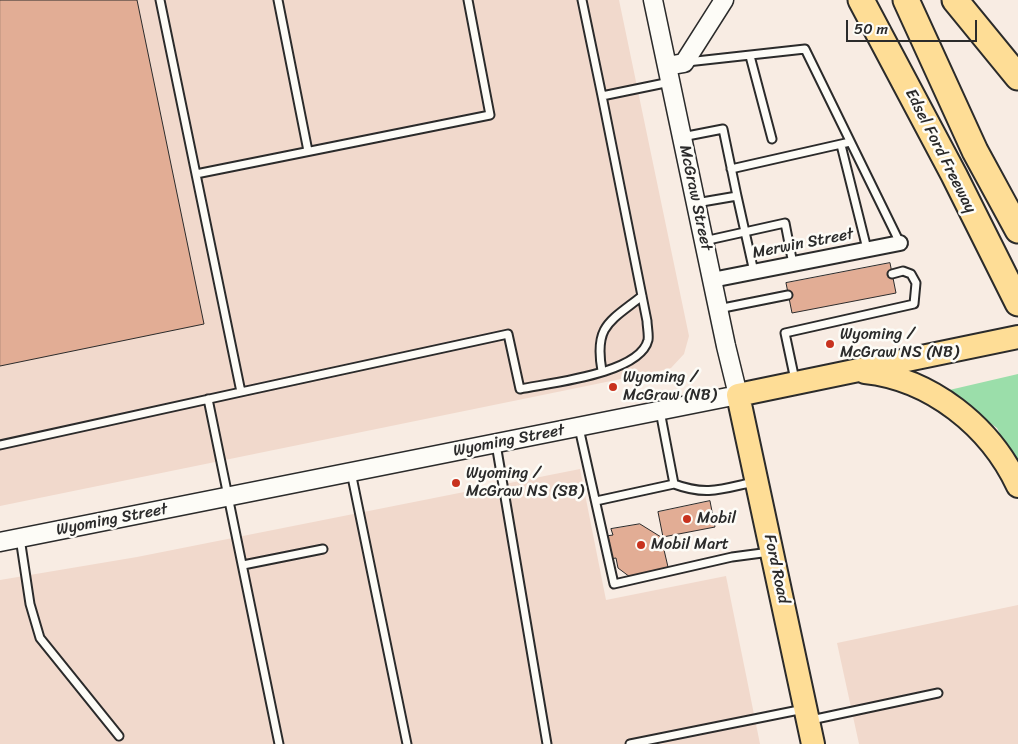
<!DOCTYPE html>
<html>
<head>
<meta charset="utf-8">
<style>
	body { margin:0 }
	#map { position:relative; width:1018px; height:744px; overflow:hidden; background:#f8ece3; font-family:Sriracha,sans-serif }
	canvas { display:block }
	.scale { position:absolute; left:846px; top:20px; width:131px; height:22px; box-sizing:border-box; border:2px solid #2b2b2b; border-top:0; padding-left:6px; font-size:15px; line-height:18px; white-space:nowrap; color:#2b2b2b; -webkit-text-stroke:4px #fdfcf7; paint-order:stroke }
</style>
</head>
<body>
<div id="map">
<canvas width="1018" height="744"></canvas>
<div class="scale">50 m</div>
</div>
<script>
const g = document.querySelector('canvas').getContext('2d');
g.lineJoin = 'round';
function paint(path, color) {
  g.fillStyle = color;
  g.fill(path, 'evenodd');
}
function trace(path, color, width, dash) {
  g.strokeStyle = color;
  g.lineWidth = width;
  g.lineCap = dash ? 'butt' : 'round';
  g.setLineDash(dash || []);
  g.stroke(path);
}
function label(font, color, halo, rows, align = 'center') {
  g.font = font + ' Sriracha,sans-serif';
  g.lineWidth = 5;
  g.setLineDash([]);
  g.textBaseline = 'middle';
  g.strokeStyle = halo;
  g.fillStyle = color;
  for (const [text, x, y, turn = 0] of rows) {
    g.save();
    g.translate(x, y);
    g.rotate((+turn || 0) * Math.PI / 180);
    g.textAlign = isNaN(turn) ? turn : align;
    if (halo) g.strokeText(text, 0, 0);
    g.fillText(text, 0, 0);
    g.restore();
  }
}
paint(new Path2D(`
	M0,0H619L689,336L684,354L671,368L655,372L0,506Z
	M580,469L606,600L726,576L760,744H0V580L137,557Z
	M1018,605V744H859L837,643Z`), '#f1d9cc');
paint(new Path2D(`
	M1018,374V470L997,428L945,391Z`), '#9bdeaa');
const building = new Path2D(`
	M0,0H137L204,324L0,366Z
	M890,263L896,293L792,313L786,283Z
	M710,501L715,527L663,537L658,512Z
	M640,524L661,537L668,567L665,570L630,577L618,568L616,558L610,559L606,536L613,535L611,529Z`);
paint(building, '#e2ad95');
trace(building, '#2b2b2b', 1);
const service = new Path2D(`
	M278,0L308,151
	M582,0L602,96
	M750,56L772,139
	M687,62L805,49L900,243
	M682,137L723,129L737,196
	M841,145L867,249
	M731,169L850,142
	M196,174L490,115L468,0
	M696,203L737,196L754,272
	M704,241L785,223L793,264
	M718,309L788,295
	M602,371C594,326 609,322 642,296
	M795,380L785,333L914,304L916,283L911,274L903,271L892,274
	M241,392L508,334L520,389C549,383 640,374 648,340C649,335 647,326 647,321L602,96L670,82
	M208,399L279,744
	M579,428L614,584L732,557L770,552
	M496,444L547,744
	M0,445L241,392L160,0
	M351,472L407,744
	M674,484C706,496 722,489 754,482
	M596,501L674,484L660,411
	M20,538L30,604L40,638L119,736
	M243,565L323,549
	M811,720L938,693
	M630,744L804,709`);
const minor = new Path2D(`
	M712,280L900,243`);
const tertiary = new Path2D(`
	M667,66L684,63L724,0
	M0,542L738,395L726,346L653,0`);
const primary = new Path2D(`
	M865,372C931,379 990,426 1018,486
	M813,744L738,395L1018,337`);
const motorway = new Path2D(`
	M861,0L954,175L1018,303
	M906,0L975,151L1018,230
	M955,0L1018,77`);
trace(service, '#2b2b2b', 11);
trace(minor, '#2b2b2b', 18);
trace(tertiary, '#2b2b2b', 21);
trace(primary, '#2b2b2b', 26);
trace(motorway, '#2b2b2b', 29);
trace(service, '#fdfcf7', 7);
trace(minor, '#fdfcf7', 14);
trace(tertiary, '#fdfcf7', 18);
trace(primary, '#fedd96', 22);
trace(motorway, '#fedd96', 25);
for (const [x, y, r, color] of [
	[830,344,5,"#c8321e"],
	[613,387,5,"#c8321e"],
	[456,483,5,"#c8321e"],
	[687,519,5,"#c8321e"],
	[641,545,5,"#c8321e"]
]) {
  const dot = new Path2D();
  dot.arc(x, y, r, 0, 2 * Math.PI);
  g.fillStyle = color;
  g.fill(dot);
  trace(dot, '#fdfcf7', 2);
}
label('16px', '#2b2b2b', '#fdfcf7', [
	["Edsel Ford Freeway",940,151,63],
	["McGraw Street",695,198,78],
	["Merwin Street",803,244,-11],
	["Wyoming Street",509,441,-11],
	["Wyoming Street",112,520,-11],
	["Ford Road",776,569,78]
]);
label('16px', '#2b2b2b', '#fdfcf7', [
	["Wyoming /",840,335],
	["McGraw NS (NB)",840,353],
	["Wyoming /",623,378],
	["McGraw (NB)",623,396],
	["Wyoming /",466,474],
	["McGraw NS (SB)",466,492],
	["Mobil",697,519],
	["Mobil Mart",651,545]
], 'left');
</script>
</body>
</html>
